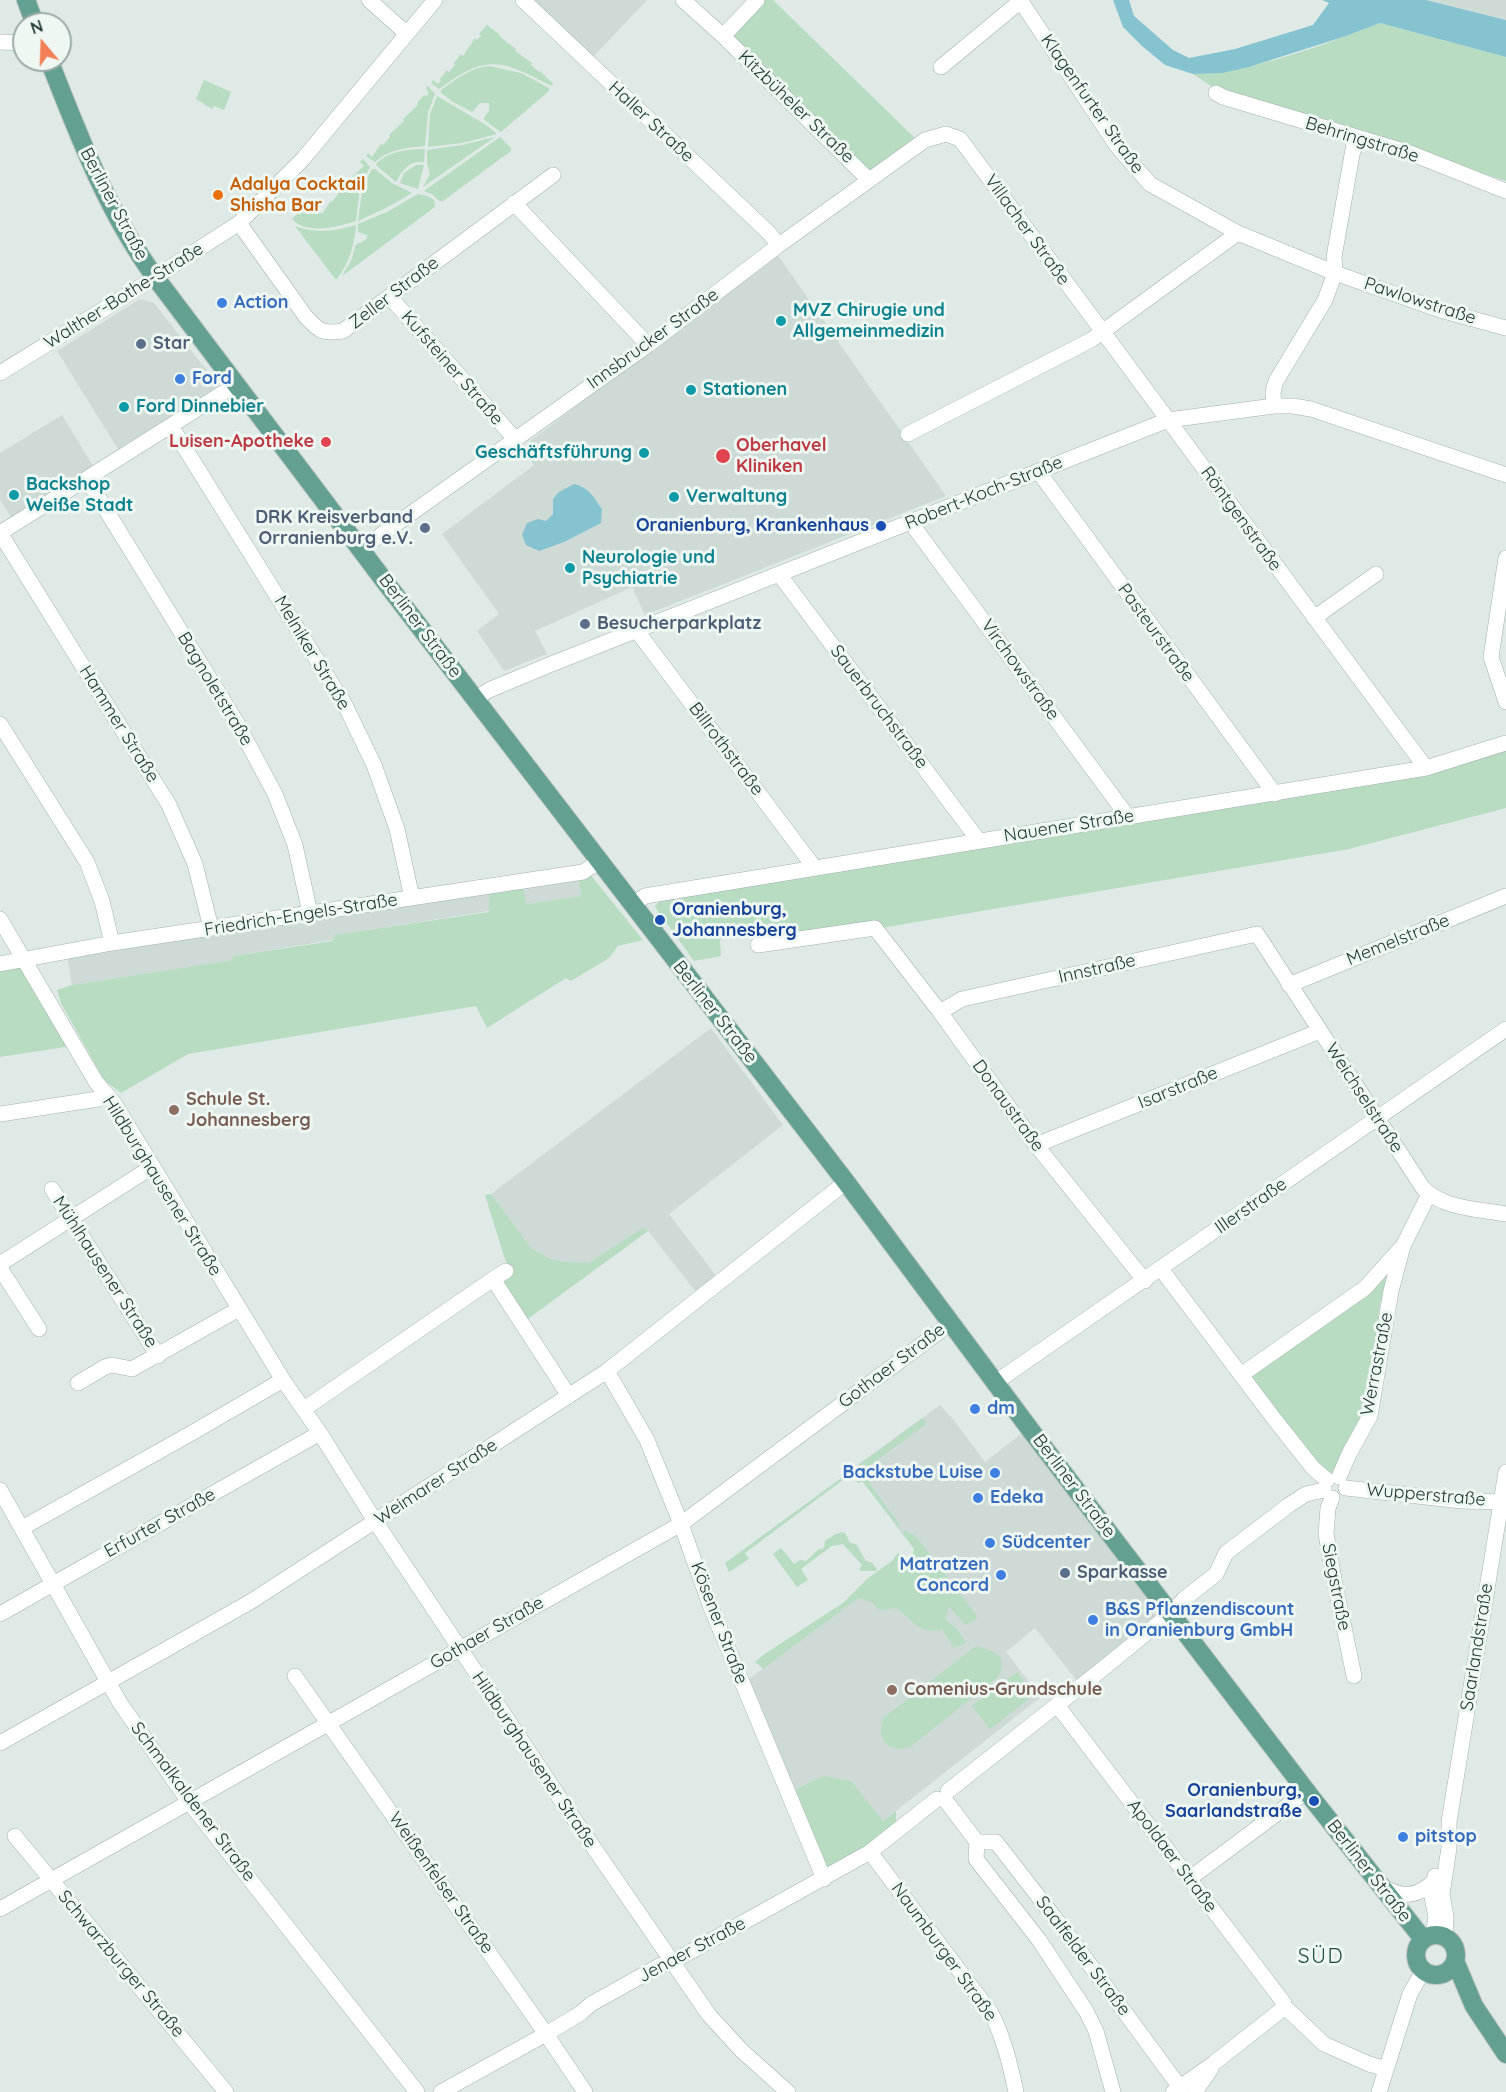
<!DOCTYPE html>
<html>
<head>
<meta charset="utf-8">
<style>
	body { margin:0 }
	#map { position:relative; width:1506px; height:2092px; overflow:hidden; background:#dfeae6; font-family:Quicksand,sans-serif }
	canvas { display:block }
	.north { position:absolute; left:12px; top:12px; width:60px; height:60px; box-sizing:border-box; background:#eff7f3; border:2px solid #9caba7; border-radius:50%; rotate:341deg; font-size:16px; font-weight:700; line-height:24px; text-align:center; color:#203a34 }
	.north::after { content:''; display:block; margin:auto; width:21px; height:27px; background:#f27f55; clip-path:polygon(50% 0,100% 100%,50% 72%,0 100%) }
</style>
</head>
<body>
<div id="map">
<canvas width="1506" height="2092"></canvas>
<div class="north">N</div>
</div>
<script>
const g = document.querySelector('canvas').getContext('2d');
g.lineJoin = 'round';
function paint(path, color) {
  g.fillStyle = color;
  g.fill(path, 'evenodd');
}
function trace(path, color, width, dash) {
  g.strokeStyle = color;
  g.lineWidth = width;
  g.lineCap = dash ? 'butt' : 'round';
  g.setLineDash(dash || []);
  g.stroke(path);
}
function label(font, color, halo, rows, align = 'center') {
  g.font = font + ' Quicksand,sans-serif';
  g.lineWidth = 6;
  g.setLineDash([]);
  g.textBaseline = 'middle';
  g.strokeStyle = halo;
  g.fillStyle = color;
  for (const [text, x, y, turn = 0] of rows) {
    g.save();
    g.translate(x, y);
    g.rotate((+turn || 0) * Math.PI / 180);
    g.textAlign = isNaN(turn) ? turn : align;
    if (halo) g.strokeText(text, 0, 0);
    g.fillText(text, 0, 0);
    g.restore();
  }
}
paint(new Path2D(`
	M530,0H647L592,58Z
	M1426,0H1506V20Z
	M777,254L946,496L645,615L632,587L535,631L547,654L504,671L477,631L499,614L442,534L534,465L521,448Z
	M140,299L154,303L219,386L118,449L57,351Z
	M62,415L93,466L11,517L0,500V453Z
	M578,875L581,896L526,904L489,889V911L335,935L333,940L233,956L234,960L72,985L67,954Z
	M711,1028L783,1125L669,1214L717,1277L696,1292L645,1227L589,1263L564,1262L551,1259L532,1249L491,1194Z
	M940,1405L953,1419L985,1462L1022,1433L1157,1610L1154,1618L1078,1682L1035,1628L1006,1652L1041,1697L883,1821L823,1776L794,1790L745,1682L924,1548L914,1534L906,1539L853,1468Z`), '#cddad5');
paint(new Path2D(`
	M762,0H773L918,141L870,175L730,34Z
	M1380,23L1506,57V181L1361,135L1226,96L1193,74C1257,71 1320,46 1380,23Z
	M487,25L500,35L499,36L516,49L515,51L532,63L531,65L539,72L540,71L551,82L552,81L553,86C544,83 533,76 523,72C488,55 468,68 439,89L431,83L433,80L438,84L441,80L440,79L447,70L449,72L455,65L454,63L461,54L463,56L475,38L477,40L481,36L479,34Z
	M489,66L521,73L549,88V91L542,97L501,132L483,119L489,111V103H480L472,112L453,102L441,93V90C455,80 471,67 489,66Z
	M204,80L231,92L224,110L214,106L212,109L196,99Z
	M428,86L435,94L428,112L425,146C405,148 390,149 375,162L366,156L368,153L372,157L381,144L383,145L390,137L389,135L404,121L403,119L418,105L417,103L424,95L426,96L429,93L426,88Z
	M437,96L486,125L497,134L462,143L428,147L430,114Z
	M495,137L423,187L430,174L427,163V150L462,145Z
	M500,137L511,148V151L443,201H439L432,194L424,191Z
	M425,149L424,162C410,160 402,170 396,182L377,166L376,164C390,150 406,150 425,149Z
	M363,159L370,167L360,187L356,221C338,227 306,235 292,219L308,203L322,214L331,201L332,202L345,185L347,186L354,178L353,176L364,166L360,162Z
	M416,165H424L418,189L400,183L404,173Z
	M372,169H375L392,183L412,193L388,207L358,221L363,185Z
	M418,194L427,196L434,200L435,207L342,276L351,261L356,244L362,242L367,238V235L358,232V224L389,211Z
	M356,225C354,246 349,264 336,280L295,226C315,234 335,231 356,225Z
	M1506,748V808L1349,849L780,945L732,932L726,934L720,940L721,956L694,961L655,907L660,899Z
	M589,873L643,940L618,946L609,958L571,981L566,978L487,1028L476,1006L188,1054L121,1093L104,1080L61,1003L57,990L72,985L233,960V956L333,941L334,935L489,912V889L523,884L526,904L581,896L578,875Z
	M21,966L72,1046L0,1057V970Z
	M491,1194L532,1249L551,1259L564,1262L589,1263L644,1227L648,1231L525,1321L504,1286L503,1281L509,1272L485,1195Z
	M1396,1262L1380,1303L1365,1418L1333,1474L1326,1476L1250,1376Z
	M923,1418L926,1424L861,1472L900,1525L898,1527L862,1481L859,1483L851,1474L745,1553L749,1559L729,1572L725,1563Z
	M906,1530L910,1534H914L977,1616L975,1620L965,1625L949,1606L945,1619L957,1629L966,1643L954,1648L942,1629C923,1637 910,1619 897,1608L879,1610L873,1603L858,1598L763,1669L755,1662L766,1653L843,1603L867,1579L892,1561L898,1553L904,1559L912,1555L914,1549L902,1533Z
	M841,1532L845,1533L850,1543L856,1544L866,1561L871,1562L877,1569L876,1571H861L859,1569L862,1565L843,1544L832,1546L801,1569L808,1580L797,1587L773,1554L781,1548L794,1564L800,1560L806,1561L820,1548L821,1550L824,1547L825,1541L837,1533L838,1534Z
	M976,1646C992,1650 1010,1655 998,1677L910,1747C891,1753 875,1740 883,1721L882,1719Z
	M1017,1672L1034,1695L990,1729L972,1706Z
	M823,1776L851,1781L883,1821L896,1811V1822L859,1852L825,1871L794,1790Z`), '#b7dcc2');
paint(new Path2D(`
	M1113,0H1129L1134,16L1173,50L1189,58L1235,49L1313,25L1329,3L1322,0H1426L1506,20V57L1380,23L1346,36L1249,67L1222,73L1193,74L1165,65L1142,46L1123,27Z
	M574,484C589,487 594,498 602,509L601,523L564,542L539,551L526,545L522,535L527,523L538,519L546,521L553,514V499L559,492Z`), '#86c3d0');
const minor = new Path2D(`
	M369,0L406,33
	M523,0L769,233L779,245
	M683,0L723,36L869,180
	M1020,0L1117,146L1150,184L1238,233L1335,273L1440,310L1506,328
	M723,36L757,0
	M0,42L24,43
	M941,67L1022,0
	M1216,93L1223,97L1410,153L1506,191
	M514,203L648,345
	M239,223L306,317C320,332 323,334 343,331L553,175
	M390,297L515,439
	M0,373L143,285L239,223L303,159L435,0
	M1274,406L1273,392L1276,381L1325,300L1335,273L1334,257L1355,138
	M171,426L345,705L374,765L397,829L412,898
	M908,434L1091,340L1238,233
	M1038,471L1275,794
	M87,479L237,723L275,794L295,845L310,913
	M911,523L1128,817
	M0,533L169,805L195,864L211,928
	M0,533L237,384
	M361,549L648,345L779,245L925,140L946,134L960,139L1426,768
	M1506,558L1491,657L1506,702
	M779,574L979,841
	M1314,618L1376,574
	M637,631L814,867
	M475,699L489,690L549,665L1168,420L1274,406H1293L1311,409L1506,475
	M0,724L87,862L102,901L112,943
	M633,905L645,896L1426,768L1506,743
	M0,919L96,1082L114,1103L283,1380L320,1433L375,1521L565,1806L709,2015L742,2051L788,2092
	M758,945L875,928L940,1012L1036,1145L1145,1281
	M0,964L112,943L583,872L600,861
	M1289,985L1506,896
	M940,1012L962,999L1257,934L1423,1188C1443,1209 1479,1209 1506,1214
	M0,1114L98,1099L105,1093
	M1036,1145L1320,1031
	M52,1189L158,1356
	M0,1264L152,1167
	M0,1268L39,1329
	M1161,1269L1275,1420L1313,1468L1327,1480
	M506,1271L493,1279L569,1396
	M607,1371L647,1440L681,1524L710,1605L824,1879
	M1241,1375L1365,1288L1400,1249
	M996,1382L1506,1029
	M78,1383L105,1367L112,1365L132,1369L239,1309
	M304,1409L493,1279
	M1339,1477L1349,1454L1370,1416L1391,1291L1403,1246L1429,1194
	M1346,1488L1462,1501L1506,1502
	M0,1490L120,1703L189,1802L417,2092
	M1332,1498L1328,1508L1326,1534L1334,1579L1354,1676
	M22,1528L190,1434L283,1380
	M0,1614L320,1433
	M295,1676L546,2034L585,2092
	M1057,1705L1284,2003L1285,2007
	M0,1743L250,1602L607,1371L846,1182
	M948,1791L1105,1667L1171,1613L1184,1599L1216,1574L1226,1553L1289,1505L1306,1494L1324,1490
	M946,1801L977,1842L976,1859L1039,1940L1086,2011L1096,2031L1113,2092
	M15,1836L226,2092
	M977,1842H996L1065,1931L1179,2086L1180,2092
	M870,1852L991,2013C1004,2038 1010,2064 1016,2092
	M1189,1879L1307,1791
	M1381,1886C1402,1898 1417,1898 1435,1880
	M0,1909L681,1524L952,1322
	M1433,1935L1436,1917L1432,1897L1435,1876
	M1445,1937L1446,1917L1442,1894L1449,1848V1822L1506,1472
	M441,2092L546,2034L581,2013L591,2004L659,1966L672,1962L870,1852L937,1799
	M1173,2092L1214,2063L1285,2007L1324,2044L1369,2064L1386,2069
	M1195,2092L1211,2069
	M1379,2092L1410,1994L1423,1971`);
const major = new Path2D(`
	M26,0L35,24
	M49,60C79,136 107,211 155,277L386,583L846,1182L1032,1432L1314,1801L1423,1939
	M1416 1955a20 20 0 1 1 40 0a20 20 0 1 1-40 0Z
	M1455,1961L1474,2006L1506,2054`);
trace(minor, '#a2b2ad', 16);
trace(major, '#bcc4c2', 20);
trace(minor, '#fff', 15);
trace(major, '#63a092', 18);
for (const [x, y, r, color] of [
	[218,195,6,"#e8710a"],
	[222,303,6,"#3f7fe0"],
	[781,321,6,"#0f9aa8"],
	[141,344,6,"#5c6f8a"],
	[180,379,6,"#3f7fe0"],
	[691,390,6,"#0f9aa8"],
	[124,407,6,"#0f9aa8"],
	[326,442,6,"#e0444e"],
	[644,453,6,"#0f9aa8"],
	[723,456,8,"#e0444e"],
	[14,495,6,"#0f9aa8"],
	[674,497,6,"#0f9aa8"],
	[881,526,6,"#1a4fb4"],
	[425,528,6,"#5c6f8a"],
	[570,568,6,"#0f9aa8"],
	[585,624,6,"#5c6f8a"],
	[660,920,6,"#1a4fb4"],
	[174,1110,6,"#8d6e63"],
	[975,1409,6,"#3f7fe0"],
	[995,1473,6,"#3f7fe0"],
	[978,1498,6,"#3f7fe0"],
	[990,1543,6,"#3f7fe0"],
	[1065,1573,6,"#5c6f8a"],
	[1001,1575,6,"#3f7fe0"],
	[1093,1620,6,"#3f7fe0"],
	[892,1690,6,"#8d6e63"],
	[1314,1801,6,"#1a4fb4"],
	[1403,1837,6,"#3f7fe0"]
]) {
  const dot = new Path2D();
  dot.arc(x, y, r, 0, 2 * Math.PI);
  g.fillStyle = color;
  g.fill(dot);
  trace(dot, '#eff7f3', 2);
}
label('18px', '#203a34', '#eff7f3', [
	["Klagenfurter Straße",1092,104,55],
	["Kitzbüheler Straße",796,107,44],
	["Haller Straße",651,122,43],
	["Behringstraße",1362,140,17],
	["Berliner Straße",114,204,62],
	["Villacher Straße",1027,230,54],
	["Zeller Straße",394,293,-37],
	["Walther-Bothe-Straße",124,296,-32],
	["Pawlowstraße",1420,301,18],
	["Innsbrucker Straße",653,339,-36],
	["Kufsteiner Straße",452,368,49],
	["Robert-Koch-Straße",984,493,-22],
	["Röntgenstraße",1241,519,54],
	["Berliner Straße",420,626,53],
	["Pasteurstraße",1156,633,54],
	["Melniker Straße",312,653,59],
	["Virchowstraße",1020,670,54],
	["Bagnoletstraße",215,689,59],
	["Sauerbruchstraße",879,707,53],
	["Hammer Straße",119,724,58],
	["Billrothstraße",726,749,53],
	["Nauener Straße",1069,826,-9],
	["Friedrich-Engels-Straße",301,915,-9],
	["Memelstraße",1398,940,-22],
	["Innstraße",1097,969,-13],
	["Berliner Straße",715,1012,52],
	["Isarstraße",1178,1088,-22],
	["Weichselstraße",1364,1098,57],
	["Donaustraße",1008,1106,54],
	["Hildburghausener Straße",162,1186,58],
	["Illerstraße",1251,1206,-35],
	["Mühlhausener Straße",105,1272,57],
	["Werrastraße",1377,1364,-79],
	["Gothaer Straße",892,1366,-37],
	["Weimarer Straße",436,1482,-33],
	["Berliner Straße",1074,1486,53],
	["Wupperstraße",1426,1495,5],
	["Erfurter Straße",160,1523,-29],
	["Siegstraße",1336,1587,79],
	["Kösener Straße",719,1623,69],
	["Gothaer Straße",487,1633,-30],
	["Saarlandstraße",1477,1647,-81],
	["Hildburghausener Straße",534,1760,56],
	["Schmalkaldener Straße",193,1802,53],
	["Apoldaer Straße",1172,1856,53],
	["Berliner Straße",1369,1871,52],
	["Weißenfelser Straße",441,1883,55],
	["Jenaer Straße",692,1950,-28],
	["Naumburger Straße",944,1952,54],
	["Saalfelder Straße",1083,1956,53],
	["Schwarzburger Straße",121,1964,50]
]);
label('bold 18px', '#c56008', '#eff7f3', [
	["Adalya Cocktail",230,185],
	["Shisha Bar",230,206]
], 'left');
label('bold 18px', '#366cbe', '#eff7f3', [
	["Action",234,303],
	["Ford",192,379],
	["dm",987,1409],
	["Backstube Luise",983,1473,"right"],
	["Edeka",990,1498],
	["Südcenter",1002,1543],
	["Matratzen",989,1565,"right"],
	["Concord",989,1586,"right"],
	["B&S Pflanzendiscount",1105,1610],
	["in Oranienburg GmbH",1105,1631],
	["pitstop",1415,1837]
], 'left');
label('bold 18px', '#0d838f', '#eff7f3', [
	["MVZ Chirugie und",793,311],
	["Allgemeinmedizin",793,332],
	["Stationen",703,390],
	["Ford Dinnebier",136,407],
	["Geschäftsführung",632,453,"right"],
	["Backshop",26,485],
	["Weiße Stadt",26,506],
	["Verwaltung",686,497],
	["Neurologie und",582,558],
	["Psychiatrie",582,579]
], 'left');
label('bold 18px', '#4e5e75', '#eff7f3', [
	["Star",153,344],
	["DRK Kreisverband",413,518,"right"],
	["Orranienburg e.V.",413,539,"right"],
	["Besucherparkplatz",597,624],
	["Sparkasse",1077,1573]
], 'left');
label('bold 18px', '#be3a42', '#eff7f3', [
	["Luisen-Apotheke",314,442],
	["Oberhavel",736,446,"left"],
	["Kliniken",736,467,"left"]
], 'right');
label('bold 18px', '#164399', '#eff7f3', [
	["Oranienburg, Krankenhaus",869,526],
	["Oranienburg,",672,910,"left"],
	["Johannesberg",672,931,"left"],
	["Oranienburg,",1302,1791],
	["Saarlandstraße",1302,1812]
], 'right');
label('bold 18px', '#785e54', '#eff7f3', [
	["Schule St.",186,1100],
	["Johannesberg",186,1121],
	["Comenius-Grundschule",904,1690]
], 'left');
g.letterSpacing = '1.5px';
label('21px', '#1c4c42', '#eff7f3', [
	["SÜD",1321,1957]
]);
g.letterSpacing = '0px';
</script>
</body>
</html>
